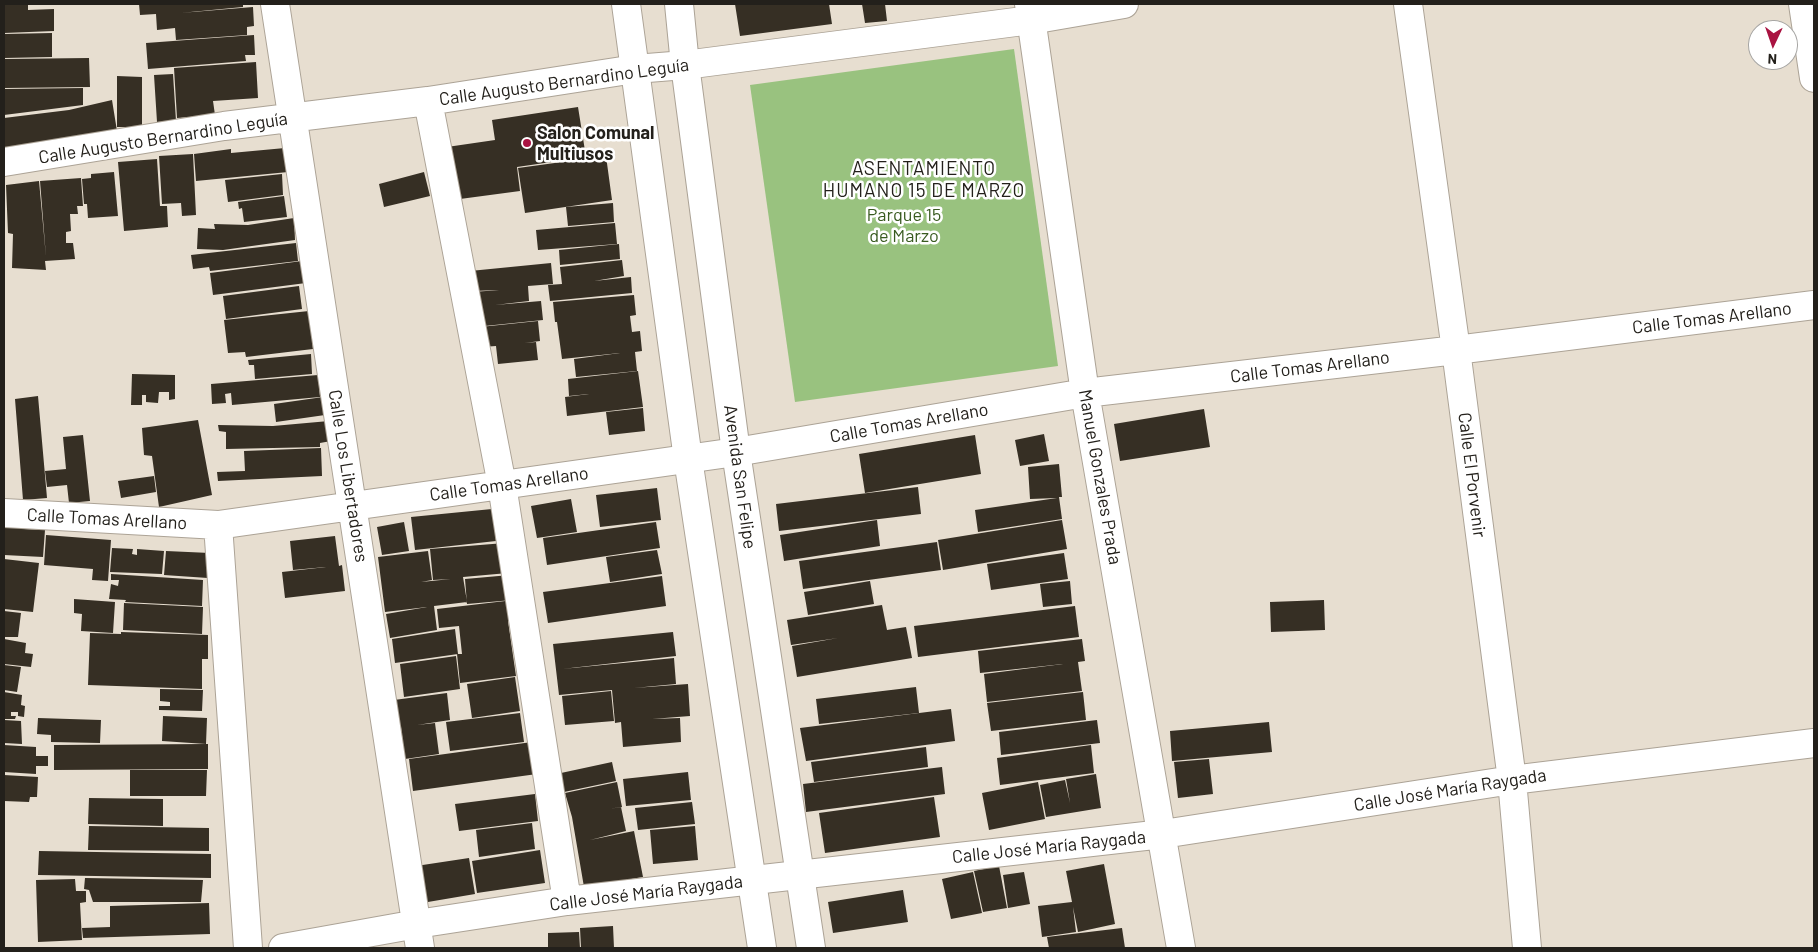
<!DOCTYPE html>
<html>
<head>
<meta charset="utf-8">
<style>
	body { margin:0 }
	#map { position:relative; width:1818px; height:952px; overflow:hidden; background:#e7ded0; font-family:Barlow,sans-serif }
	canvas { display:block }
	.frame { position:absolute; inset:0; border:5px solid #23201b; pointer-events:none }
	.north { position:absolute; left:1748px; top:20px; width:50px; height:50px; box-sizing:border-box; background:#fff; border:1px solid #a7a6a4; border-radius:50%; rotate:183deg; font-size:14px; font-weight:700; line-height:20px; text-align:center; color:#23201b }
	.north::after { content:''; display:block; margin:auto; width:18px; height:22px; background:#a91341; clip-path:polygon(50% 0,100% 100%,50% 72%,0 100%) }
</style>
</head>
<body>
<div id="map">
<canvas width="1818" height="952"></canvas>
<div class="frame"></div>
<div class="north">N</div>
</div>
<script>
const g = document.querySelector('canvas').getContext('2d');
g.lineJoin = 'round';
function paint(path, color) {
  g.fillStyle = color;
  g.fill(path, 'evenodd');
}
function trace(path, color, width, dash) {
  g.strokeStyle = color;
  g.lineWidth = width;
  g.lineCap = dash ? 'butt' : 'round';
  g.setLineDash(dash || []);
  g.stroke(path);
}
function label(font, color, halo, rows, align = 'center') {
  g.font = font + ' Barlow,sans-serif';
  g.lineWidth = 5;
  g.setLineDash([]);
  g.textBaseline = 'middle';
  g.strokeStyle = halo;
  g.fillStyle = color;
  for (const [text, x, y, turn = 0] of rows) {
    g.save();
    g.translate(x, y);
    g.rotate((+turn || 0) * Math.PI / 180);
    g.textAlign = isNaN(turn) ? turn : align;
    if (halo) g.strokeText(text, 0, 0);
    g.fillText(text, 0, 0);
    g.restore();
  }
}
paint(new Path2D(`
	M1014,49L1058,366L795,402L750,85Z`), '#99c27f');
paint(new Path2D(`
	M4,4H28V10L54,9V31L4,33Z
	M139,4H243V7L180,13L253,7L254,26L247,27V35L176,40L175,28L157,30L156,14L140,15Z
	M735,4H829L832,24L740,36Z
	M862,4H885L887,21L865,23Z
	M52,33V57L4,58V34Z
	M254,35L255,55H245L246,61L148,69L146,43Z
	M89,58L90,87L4,88V59Z
	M256,62L258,98L213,101L215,115L177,118L174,68Z
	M173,74L176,121L157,122L154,75Z
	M117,76L142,77V127H117Z
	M83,88V105L4,115V89Z
	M112,100L117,131L4,150V118L69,110Z
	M578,107L586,157L517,167L520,191L460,199L447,147L495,140L492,120Z
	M285,148L288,172L196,181L194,154L231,149V153Z
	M193,154L196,215L182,216L181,203L162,204L159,156Z
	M606,156L612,200L525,213L518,168Z
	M157,159L160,206H167L168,227L124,231L118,162Z
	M114,172L118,216L88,218L87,204H84L82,179L91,178V174Z
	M424,172L430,196L384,207L379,184Z
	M282,174L283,195L228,202L225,180Z
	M81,178L83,206H77L78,214H70L71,231L66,232V243H73L75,259L45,261L46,270L12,268L13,234L8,233L6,185L39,181L46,257L40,181Z
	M284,196L287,217L244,222L242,208L239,209L238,202Z
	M613,203L614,222L568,226L566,207Z
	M294,218L295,240L223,250L197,249L198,228L215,229L214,224L248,225Z
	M615,223L617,244L538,250L536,230Z
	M296,243L298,261L210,271L209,267L193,269L191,255Z
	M619,244L620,259L560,265L559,250Z
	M622,260L624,276L594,281L631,277L632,293L550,301L548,285L562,284L560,267Z
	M302,261L306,283L213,295L210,273Z
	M551,263L553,284L528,286L529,301L495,305L541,301L543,320L475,327L473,292L499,290L472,291L470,271Z
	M299,286L302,309L226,319L223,296Z
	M634,295L636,315L630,316L632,332L640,331L642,351L635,352L637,371L576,377L574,359L620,353L562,359L557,322H555L553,302Z
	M309,311L313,349L246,357L245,352L228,353L224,320Z
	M538,321L540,341L525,343L536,342L538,360L498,364L496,346L482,347L480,327Z
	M311,354L312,374L255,379L254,365H249L248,360Z
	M638,371L643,407L567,416L565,397L589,394L569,396L568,379Z
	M132,374L175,375V399L169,400V392H159L158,403L146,402V395H142V405H131Z
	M318,375L320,397L232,405L231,393L225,394L226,403L212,404L211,384Z
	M38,396L47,498L23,500L15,399Z
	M323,397L325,415L276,422L274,404Z
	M643,408L645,431L609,435L606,412Z
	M1204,409L1210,447L1120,461L1114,424Z
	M198,420L212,495L159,507L152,456L144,455L142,428Z
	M329,421L331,441L320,443V447L226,449V432L219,431L218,425L273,426Z
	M1044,434L1049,461L1020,466L1015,440Z
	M83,435L90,501L69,503L67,485L47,487L45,471L66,469L63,437Z
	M975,435L981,474L865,493L859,454Z
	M321,448L322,476L218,481L217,472L245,471L244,451Z
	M1059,464L1062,497H1059L1062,519L978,532L975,510L1057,498L1030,499L1028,467Z
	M154,476L156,492L121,498L118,481Z
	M918,487L921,514L779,531L776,504Z
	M657,488L661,520L600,527L596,495Z
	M571,499L577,532L537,538L531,506Z
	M492,509L496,541L415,550L411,517Z
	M877,520L880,546L784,561L780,535Z
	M1062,520L1067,549L943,570L938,540Z
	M4,521L25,523L24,529L45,530L43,557L4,555Z
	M404,522L409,551L382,555L377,527Z
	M656,522L660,548L547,565L543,538Z
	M46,535L111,540L108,581L92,580L93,569L44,565Z
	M335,536L339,566L342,565L345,591L285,598L282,572L326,567L293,570L290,541Z
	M937,542L941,570L803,589L799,561Z
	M505,543L508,573L463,577L467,602L434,606L437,630L390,638L386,614L427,607L385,612L378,557L428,551L432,580L421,582L451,579L433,580L430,549Z
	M112,548L133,549L132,554L137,555V549L164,551L162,574L110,572Z
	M657,550L662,574L610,582L606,557Z
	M166,551L210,553L208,578L164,575Z
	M1064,553L1068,579L991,590L987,564Z
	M4,559L39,563L33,612L4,609Z
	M111,574L203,580L202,606L125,602L126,600L109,599L111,584L118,586L119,580H111Z
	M510,575L512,600L467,604L465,579Z
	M662,576L666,606L548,623L543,592Z
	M870,581L874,604L808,615L804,592Z
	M1070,581L1072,604L1043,607L1040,584Z
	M74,599L115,602L113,633L81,631L82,614L74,613Z
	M514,600L516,620L508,621L516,676L460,683L457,654H462L459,626L439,628L437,609Z
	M1324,600L1325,630L1271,632L1270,602Z
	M124,603L203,607L202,634L123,630Z
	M882,605L887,630L906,627L912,658L797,677L792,646L838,638L791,645L787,620Z
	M1075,606L1079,637L918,657L914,626Z
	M4,611L21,613L18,637H4Z
	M455,629L458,654L395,663L392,639Z
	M121,632L208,635V659H202V689L88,685L90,633L121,634Z
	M673,632L676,656L562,669L674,658L676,684L634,688L688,684L690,716L652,719L680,718L681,742L623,747L621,722L615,723L612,690L559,695L553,644Z
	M4,639L26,643L25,653L33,654L31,667L4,664Z
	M1082,639L1085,661L1078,662L1082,691L987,702L984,674L1063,664L980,673L978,651Z
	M456,656L460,689L404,697L400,664Z
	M4,665L21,667L17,692L4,690Z
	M515,677L520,711L472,718L467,684Z
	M916,687L919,713L819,724L816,699Z
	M160,689L203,690L202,711L159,710V706H170V702L160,701Z
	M611,691L614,721L565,725L562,696Z
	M4,692L22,695L21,705L25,706L24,717L18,716V712H11V716H16L15,719H4Z
	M1083,692L1086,720L991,731L987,703Z
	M447,693L450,720L417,725L435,723L439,754L405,759L401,727H397L394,700Z
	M951,709L955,741L806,761L800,728Z
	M520,713L524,742L450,751L446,722Z
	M163,716L207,718L206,744L162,741Z
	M38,718L101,720L100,743L51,742V735L37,734Z
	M4,720L21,721L22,744L4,743Z
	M1097,720L1100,743L1001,755L999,732Z
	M1269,722L1272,752L1172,761L1170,731Z
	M532,742L537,774L413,791L409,759Z
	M208,744V769L54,770V745Z
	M4,745L36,747V756H48V766H36V774L4,772Z
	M1091,745L1094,773L1000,785L997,758Z
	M926,747L928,767L814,782L811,762Z
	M1209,759L1213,794L1178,798L1174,762Z
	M612,762L616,781L564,792L561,773Z
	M942,767L945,794L806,812L803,784Z
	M130,770H207L206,796H130Z
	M688,772L691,800L626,806L623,779Z
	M1096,774L1101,808L1046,817L1040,785L1065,780L1070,803L1066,779Z
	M4,775L38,777L37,797H30L29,802L4,801Z
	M617,782L622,807L608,809L621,807L626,831L590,840L634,831L643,877L584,887L572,817L565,793Z
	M1038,782L1045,819L989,830L982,793Z
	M535,794L538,821L459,831L455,804Z
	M934,797L940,837L825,853L819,813Z
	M89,798L163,799V826L88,824Z
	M692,802L695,824L638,830L635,808Z
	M532,823L535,849L479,857L476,830Z
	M89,826L209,828V851L88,850Z
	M695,826L698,860L653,864L650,830Z
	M540,850L545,883L477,893L472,861Z
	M39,851L211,854V878L38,875Z
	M469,858L475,894L422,903L416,866Z
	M1104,864L1115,924L1078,932L1073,907L1076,932L1042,937L1038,906L1072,902L1066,871Z
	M999,866L1007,908L983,912L974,871Z
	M973,872L982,913L951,919L942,879Z
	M1024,872L1030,904L1008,908L1003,875Z
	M85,878L203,880L201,902H93L89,890L84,889Z
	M75,879L76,891H86V902L80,903L82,940L38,942L36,880Z
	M903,890L908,922L833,933L828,902Z
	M209,903L210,934L83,938L82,928L110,927V906Z
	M613,926L614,948H581L580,928Z
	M1122,928L1125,948H1049L1047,937Z
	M579,932L580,948H548V933Z`), '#362f24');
const street = new Path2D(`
	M275,4L420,948
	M1029,4L1085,393L1181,948
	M1408,4L1456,350L1512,780L1527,948
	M1803,4L1814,78
	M428,101L502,485L567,901
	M4,162L224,126L428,101L635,69L685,65L1031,20L1124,4
	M4,513L218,525L736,452L1085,393L1456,350L1814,305
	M218,525L248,948
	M283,948L417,924L567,901L1163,834L1512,780L1814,743`);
const secondary = new Path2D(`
	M626,4L688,459L762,948
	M679,4L685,65L736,452L811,948`);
trace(street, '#aca396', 30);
trace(secondary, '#aca396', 30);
trace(street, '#fff', 28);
trace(secondary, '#fff', 28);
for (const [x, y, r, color] of [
	[527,143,5,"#a91341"]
]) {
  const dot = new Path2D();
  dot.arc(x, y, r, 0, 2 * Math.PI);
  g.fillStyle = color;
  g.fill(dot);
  trace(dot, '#fff', 2);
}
label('18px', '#23201b', '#fff', [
	["Calle Augusto Bernardino Leguía",564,82,-8],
	["Calle Augusto Bernardino Leguía",163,138,-9],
	["Calle Tomas Arellano",1712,318,-7],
	["Calle Tomas Arellano",1310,367,-7],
	["Calle Tomas Arellano",909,423,-10],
	["Calle El Porvenir",1472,475,83],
	["Calle Los Libertadores",348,476,81],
	["Avenida San Felipe",740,477,82],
	["Manuel Gonzales Prada",1100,477,80],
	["Calle Tomas Arellano",509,484,-8],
	["Calle Tomas Arellano",107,519,3],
	["Calle José María Raygada",1450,790,-9],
	["Calle José María Raygada",1049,847,-6],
	["Calle José María Raygada",646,893,-7]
]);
label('bold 18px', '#23201b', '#fff', [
	["Salon Comunal",537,133],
	["Multiusos",537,154]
], 'left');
label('18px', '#395b20', '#fff', [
	["Parque 15",904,215],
	["de Marzo",904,236]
]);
g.letterSpacing = '1px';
label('19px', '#23201b', '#fff', [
	["ASENTAMIENTO",924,169],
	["HUMANO 15 DE MARZO",924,191]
]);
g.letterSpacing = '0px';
</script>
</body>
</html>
